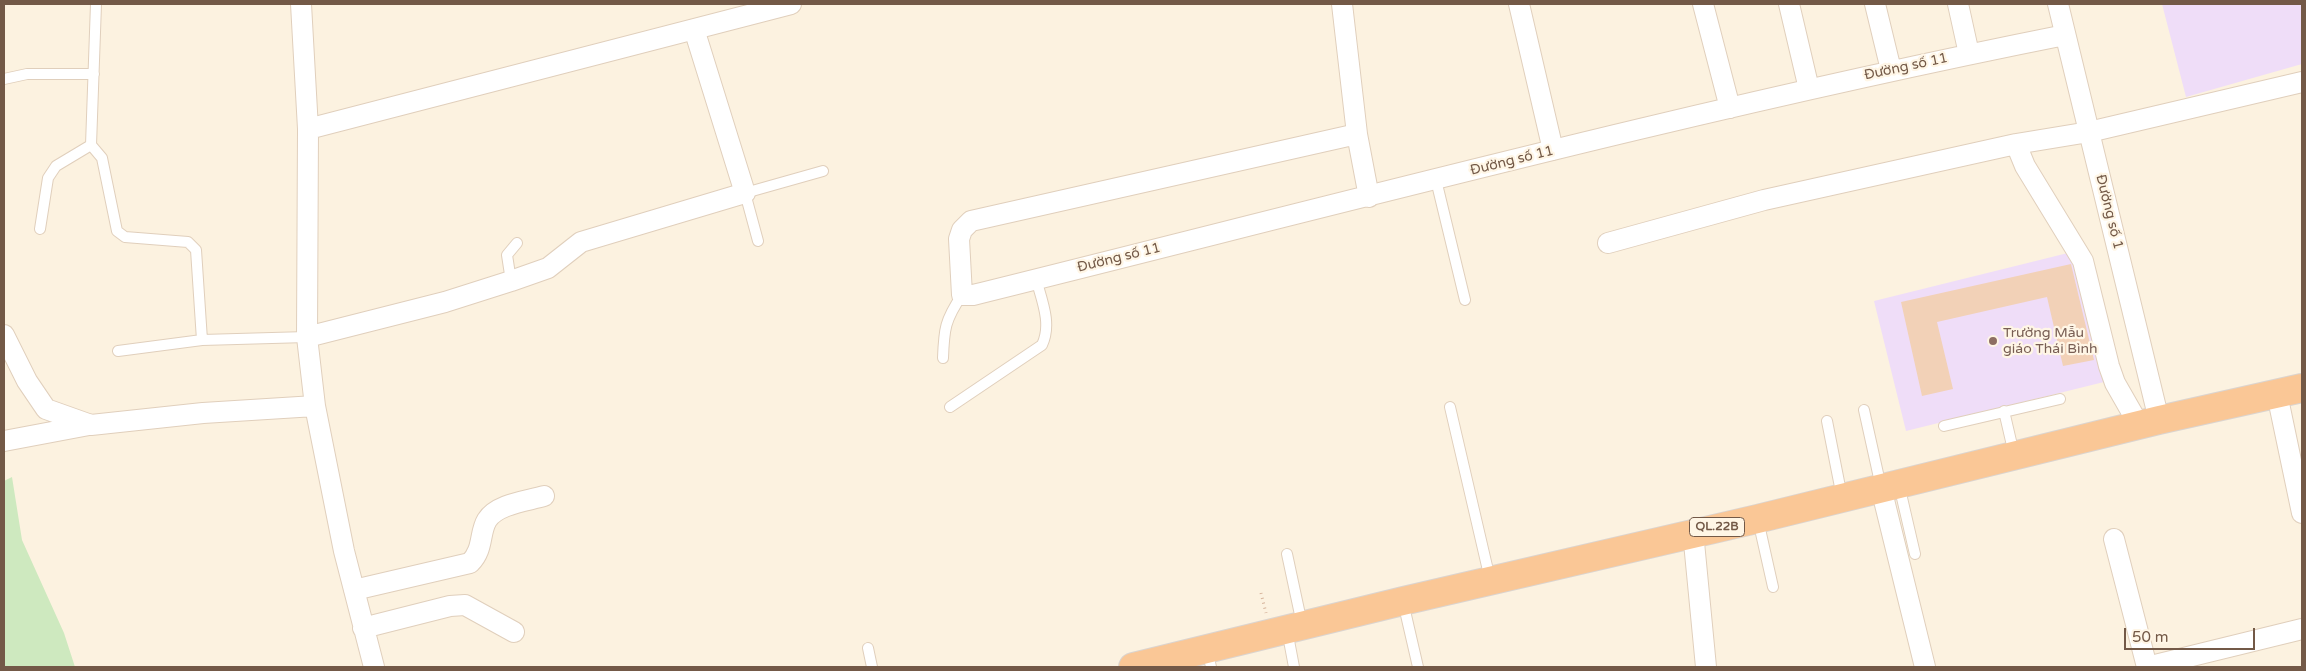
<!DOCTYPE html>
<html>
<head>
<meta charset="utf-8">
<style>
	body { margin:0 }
	#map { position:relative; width:2306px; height:671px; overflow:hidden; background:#fcf2e0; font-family:"Varela Round",sans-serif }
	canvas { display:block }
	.frame { position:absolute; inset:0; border:5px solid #735947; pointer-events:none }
	.scale { position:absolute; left:2124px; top:628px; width:131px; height:22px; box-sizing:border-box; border:2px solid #735947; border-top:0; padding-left:6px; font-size:15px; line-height:18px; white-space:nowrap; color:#735947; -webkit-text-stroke:4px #fff6e6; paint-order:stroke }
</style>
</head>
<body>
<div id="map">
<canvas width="2306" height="671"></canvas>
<div class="frame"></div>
<div class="scale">50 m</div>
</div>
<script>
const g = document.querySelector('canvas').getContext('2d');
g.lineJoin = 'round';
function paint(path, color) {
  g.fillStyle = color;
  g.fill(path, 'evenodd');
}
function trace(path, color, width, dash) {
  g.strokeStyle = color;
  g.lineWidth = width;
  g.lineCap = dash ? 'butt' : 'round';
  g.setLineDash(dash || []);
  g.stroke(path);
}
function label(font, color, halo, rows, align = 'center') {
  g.font = font + ' "Varela Round",sans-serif';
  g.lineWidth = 4.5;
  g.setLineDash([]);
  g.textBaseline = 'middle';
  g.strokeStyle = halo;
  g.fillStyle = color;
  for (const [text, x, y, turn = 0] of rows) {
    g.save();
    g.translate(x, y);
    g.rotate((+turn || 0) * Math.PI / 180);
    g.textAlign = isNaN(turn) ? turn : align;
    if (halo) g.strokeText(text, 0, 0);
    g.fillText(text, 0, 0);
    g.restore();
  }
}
paint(new Path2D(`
	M2162,4H2302V64L2186,97Z
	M2080,250L2112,380L1906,431L1874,301Z`), '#efddf8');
paint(new Path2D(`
	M12,477L22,540L64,633L75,667H4V481Z`), '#cee9bf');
paint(new Path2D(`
	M2071,264L2094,360L2063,366L2047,297L1937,322L1953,389L1922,396L1901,302Z`), '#f2d1b7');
const service = new Path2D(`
	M96,4L91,145L102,158L117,231L125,237L188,242L196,250L202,340
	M4,79L27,74H94
	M1436,180L1465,300
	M40,229L48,178L56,166L91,145
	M758,241L745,193L823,171
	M511,281L507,255L517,243
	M118,351L202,340L307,337
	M943,358C944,329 945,320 962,295
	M950,407L1042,345C1052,324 1042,301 1036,279
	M1450,407L1490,579
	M1864,410L1881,487
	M2004,411L2014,454
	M1827,421L1842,497
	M1944,426L2060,399
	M1899,485L1915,554
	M1758,520L1773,587
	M1287,554L1302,624
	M1403,602L1418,667
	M1287,630L1294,667
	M868,648L872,667
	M1207,649L1211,667`);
const minor = new Path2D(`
	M301,4L308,129L307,337L315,406L344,551L374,667
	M1342,4L1357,134
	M1519,4L1553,150
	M1703,4L1730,108
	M1789,4L1809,89
	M1875,4L1891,70
	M1958,4L1969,54
	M2058,4L2159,420
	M308,129L791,4
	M2016,144L2025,166L2083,261L2109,366L2115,383L2139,425
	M1369,197L1357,134L971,221L962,230L959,239L962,295H973C1336,205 1698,108 2065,35
	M1608,243L1764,200L2016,144L2089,132L2302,82
	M4,335L27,381L46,409L91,425L203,413L315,406
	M307,337L445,302L511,281L548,268L581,242L745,193L694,29
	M2277,394L2302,513
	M4,441L89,425
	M1881,488L1925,667
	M1693,532L1706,667
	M2114,539L2147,667
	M354,590L470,563C484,549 479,533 487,520C497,504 527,501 544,496
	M363,628L450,606L465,605L514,632
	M2147,667L2302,629`);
const trunk = new Path2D(`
	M1133,667L1403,601L1757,519L2159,420L2302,388`);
trace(service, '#e0cfbc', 12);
trace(minor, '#e0cfbc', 22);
trace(trunk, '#dbd4cf', 30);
trace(new Path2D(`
	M870,4V8
	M1261,593L1266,613`), '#d6b49b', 3, [1, 4]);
trace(service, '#fff', 10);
trace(minor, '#fff', 20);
trace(trunk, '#fac796', 28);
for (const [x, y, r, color] of [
	[1993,341,5,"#8d6e63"]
]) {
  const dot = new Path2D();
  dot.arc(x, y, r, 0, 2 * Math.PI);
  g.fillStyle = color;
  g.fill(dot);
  trace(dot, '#fff6e6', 2);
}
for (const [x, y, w] of [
	[1717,527,55]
]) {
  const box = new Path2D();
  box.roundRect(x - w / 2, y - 9.5, w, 19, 4);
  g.fillStyle = '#fff6e6';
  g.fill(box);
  trace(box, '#735947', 1);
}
label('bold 12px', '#735947', null, [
	["QL.22B",1717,527]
]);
label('14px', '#735947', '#fff6e6', [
	["Đường số 11",1906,67,-12],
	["Đường số 11",1512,161,-14],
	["Đường số 1",2109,212,76],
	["Đường số 11",1119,258,-14]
]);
label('14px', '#785e54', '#fff6e6', [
	["Trường Mẫu",2003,333],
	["giáo Thái Bình",2003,349]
], 'left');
</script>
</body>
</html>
